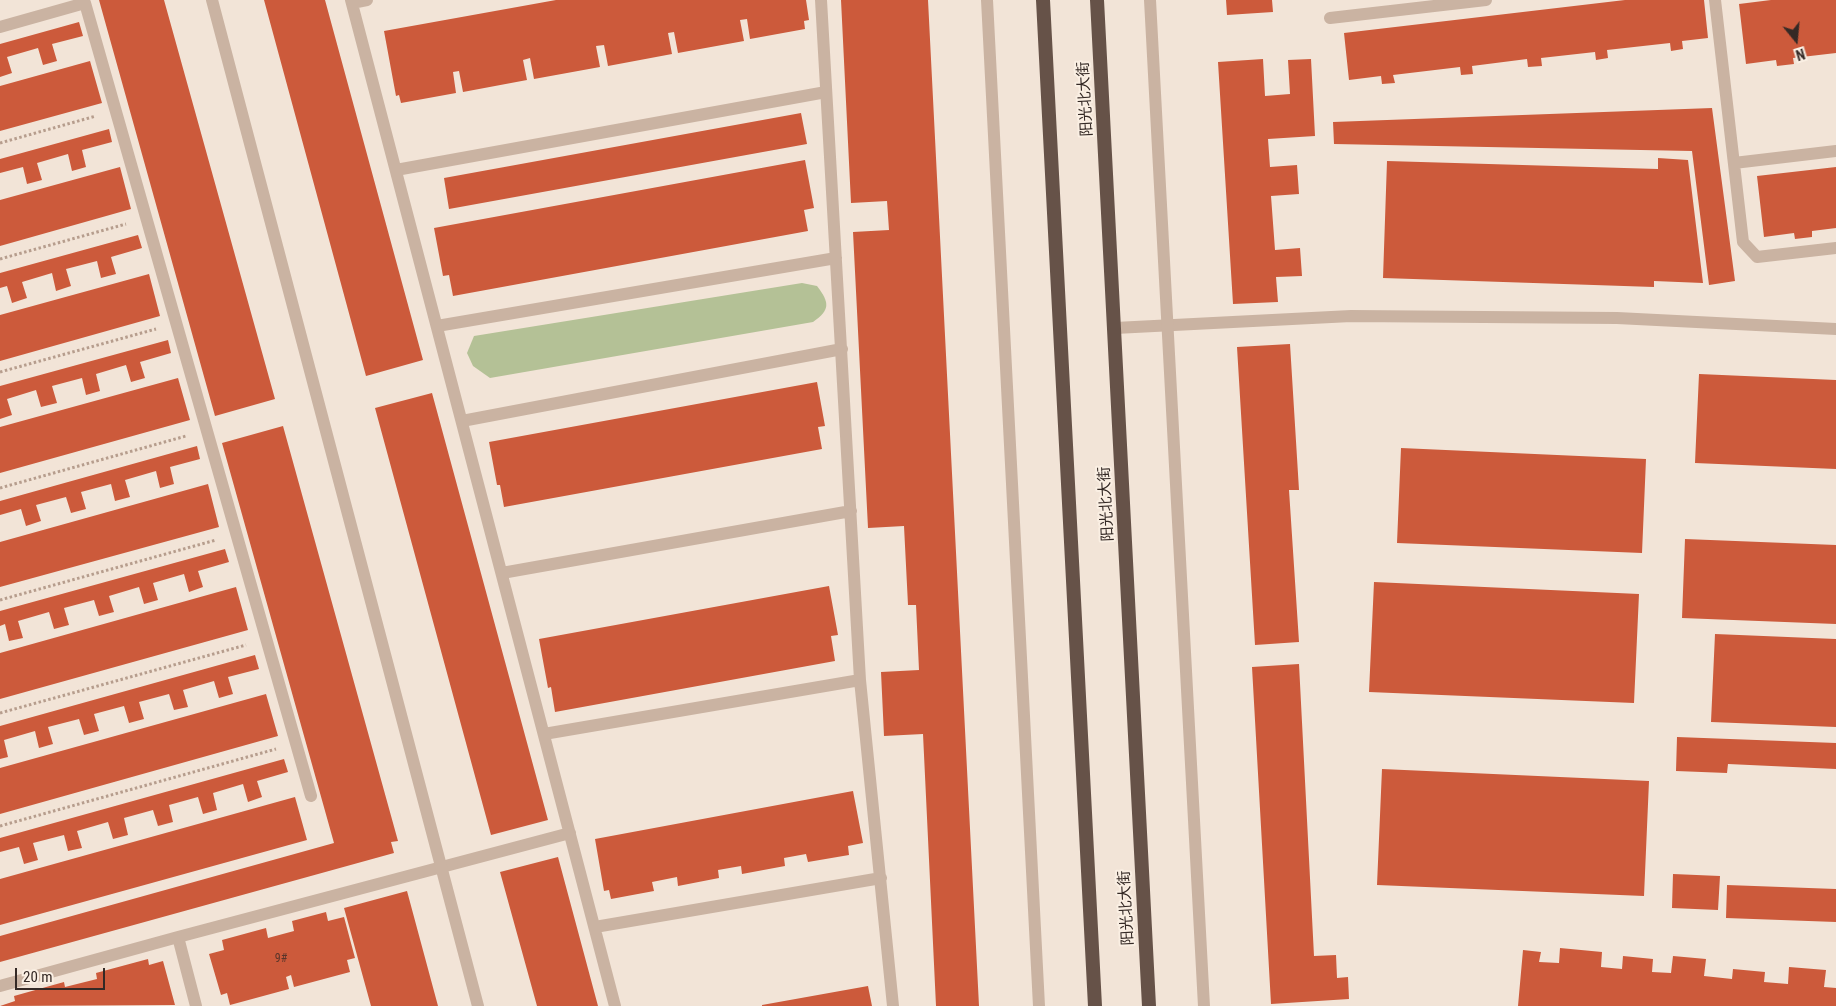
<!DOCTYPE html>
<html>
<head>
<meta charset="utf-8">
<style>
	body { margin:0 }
	#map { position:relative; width:1836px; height:1006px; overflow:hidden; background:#f2e4d7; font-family:"Roboto Condensed",sans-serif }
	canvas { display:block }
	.north { position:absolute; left:1771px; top:15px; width:50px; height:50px; -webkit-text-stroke:4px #faefe3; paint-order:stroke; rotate:163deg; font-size:14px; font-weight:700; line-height:20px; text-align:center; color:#342925 }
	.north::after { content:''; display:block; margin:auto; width:18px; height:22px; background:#342925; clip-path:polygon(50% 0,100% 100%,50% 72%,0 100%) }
	.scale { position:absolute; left:15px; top:968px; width:90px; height:22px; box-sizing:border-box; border:2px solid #342925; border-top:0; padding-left:6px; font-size:15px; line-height:18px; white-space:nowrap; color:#342925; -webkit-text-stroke:4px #faefe3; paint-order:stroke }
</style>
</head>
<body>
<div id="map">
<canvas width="1836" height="1006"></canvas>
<div class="north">N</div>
<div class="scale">20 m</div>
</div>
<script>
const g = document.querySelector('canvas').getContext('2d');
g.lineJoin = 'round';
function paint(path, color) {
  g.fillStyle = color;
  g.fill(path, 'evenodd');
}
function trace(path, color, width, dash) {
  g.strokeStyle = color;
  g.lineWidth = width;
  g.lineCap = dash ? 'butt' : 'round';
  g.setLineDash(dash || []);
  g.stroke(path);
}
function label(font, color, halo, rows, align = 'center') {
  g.font = font + ' "Roboto Condensed","Noto Sans SC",sans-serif';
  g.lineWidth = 4;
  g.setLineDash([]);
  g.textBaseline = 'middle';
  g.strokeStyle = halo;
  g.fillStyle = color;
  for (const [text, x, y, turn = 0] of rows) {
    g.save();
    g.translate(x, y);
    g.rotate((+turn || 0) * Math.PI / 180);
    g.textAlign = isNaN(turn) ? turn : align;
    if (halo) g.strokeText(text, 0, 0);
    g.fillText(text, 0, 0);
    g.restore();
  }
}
paint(new Path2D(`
	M802,283L817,286C830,303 830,310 813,322L490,378L473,366L467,353L474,336Z`), '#b4c196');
paint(new Path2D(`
	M99,0H164L275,399L215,416Z
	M264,0H325L423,360L366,376Z
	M556,0H806L809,20L804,21L805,29L750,39L747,19L740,20L744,41L678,53L674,32L668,33L672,54L608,66L604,45L596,46L600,67L534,79L530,58L523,60L527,80L463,92L459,71L453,72L456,93L401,103L399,95L396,96L384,31Z
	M841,0H928L979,1006H936L923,734L884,736L881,672L919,670L916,605H908L904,526L868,528L853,232L889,230L887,201L851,203Z
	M1226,0H1272L1273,12L1227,15Z
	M1625,0H1704L1708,38L1682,41L1683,49L1671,51L1670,43L1607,50L1608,58L1596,60L1595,52L1541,58L1542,66L1528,67L1527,59L1472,66L1473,74L1461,75L1460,67L1393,75L1395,83L1382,84L1381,76L1349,80L1344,33Z
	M1771,0H1836V53L1793,58L1794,64L1777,66L1776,60L1746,64L1739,4Z
	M79,22L83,36L52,44L57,61L43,65L38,48L7,57L12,73L0,77V44Z
	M1263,59L1265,96L1290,94L1288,60L1311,59L1315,136L1268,139L1270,167L1297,165L1299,194L1271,196L1275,250L1300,248L1302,276L1276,277L1278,302L1233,304L1218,62Z
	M90,61L102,103L0,131V86Z
	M1712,108L1735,281L1709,285L1692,151L1334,144L1333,122Z
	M801,113L807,144L449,209L444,178Z
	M109,129L112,142L82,150L86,167L72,171L68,154L37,163L42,180L27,184L23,167L0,173V159Z
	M1658,158L1688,160L1703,283L1654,281V287L1383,278L1387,161L1658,169Z
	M805,160L814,208L804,210L808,231L453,296L449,275L443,276L434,228Z
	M120,167L131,209L0,246V200Z
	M1836,167V228L1812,231V237L1795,239L1794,233L1764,237L1757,176Z
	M138,235L142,248L111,257L116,274L101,278L97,261L66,269L71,286L56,291L52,273L22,282L27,298L12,303L7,286L0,288V273Z
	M149,274L160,316L0,361V315Z
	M168,340L171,353L140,362L145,378L131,382L126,365L96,374L100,391L86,395L82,378L52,386L57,403L41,407L36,390L7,399L12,415L0,419V386Z
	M1290,344L1299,490H1289L1299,642L1255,645L1237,347Z
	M1699,374L1836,380V469L1695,463Z
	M178,378L190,420L0,473V427Z
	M817,382L825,426L818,427L822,449L504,507L500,485H497L489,442Z
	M432,393L548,820L491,835L375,408Z
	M283,426L398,841L391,842L394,853L0,962V936L334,843L222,443Z
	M197,446L200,459L170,467L174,484L160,488L156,471L125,480L130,497L115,501L111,484L81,492L86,509L71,513L66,497L36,505L41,521L26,526L21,509L0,515V501Z
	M1401,448L1646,459L1642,553L1397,543Z
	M208,484L219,527L0,587V542Z
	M1685,539L1836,545V624L1682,618Z
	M225,549L229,562L198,571L203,587L189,592L184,574L153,583L158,600L144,604L139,587L109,596L114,612L99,616L94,600L64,608L69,625L54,629L49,612L18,621L23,638L9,641L5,624L0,626V611Z
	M1374,582L1639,594L1634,703L1369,692Z
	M829,586L838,635L831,636L835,661L555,712L551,687L548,688L539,639Z
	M236,587L248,630L0,699V653Z
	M1715,634L1836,639V727L1711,722Z
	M255,655L259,669L228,677L233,694L219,698L214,681L183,690L188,707L174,710L169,694L139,702L144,719L129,723L124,706L94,714L99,731L84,735L79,719L48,727L53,744L39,748L35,731L4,740L8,757L0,759V726Z
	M1299,664L1314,956L1336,955L1337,978L1348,977L1349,999L1271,1004L1252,667Z
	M266,694L278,736L0,814V768Z
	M1677,737L1836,743V769L1728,764L1727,773L1676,771Z
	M284,759L288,772L257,781L262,797L248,802L243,784L213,793L217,810L203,814L198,797L169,805L173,822L158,826L153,810L124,818L128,835L113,839L108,822L77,831L82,848L68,851L64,835L33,843L38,860L24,864L19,847L0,852V838Z
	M1382,769L1649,781L1644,896L1377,885Z
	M853,791L863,843L848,846L849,855L808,862L806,854L784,858L785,866L742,874L741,866L718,870L719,878L678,886L677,877L652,882L654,891L611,899L609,890L604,891L595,839Z
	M295,797L307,840L0,925V879Z
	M558,857L598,1006H537L500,872Z
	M1673,874L1720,876L1718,910L1672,908Z
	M1727,885L1836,889V922L1726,918Z
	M407,891L438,1006H371L344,908Z
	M326,912L328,921L344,917L355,958L347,960L350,972L294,987L291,975L286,977L289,989L230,1005L227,993L221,995L209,954L224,950L222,940L266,928L268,938L294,931L292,921Z
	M1560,948L1602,952L1601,967L1622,969L1623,956L1653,959L1652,972L1671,973L1673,956L1706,959L1704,976L1732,979L1733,969L1765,972L1764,982L1788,984L1789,967L1826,970L1824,987L1836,988V1006H1518L1523,950L1541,952L1539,962L1559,963Z
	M148,959L149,965L163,961L175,1005L0,1006L15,1001L14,996L64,982L65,987L97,979L96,973Z
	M868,986L872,1006H762V1005Z`), '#cc5a3b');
trace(new Path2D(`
	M0,143L96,116
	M0,259L126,224
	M0,372L156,329
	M0,488L186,436
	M0,600L216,540
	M0,713L246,645
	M0,826L276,749`), '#b69d8d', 3, [2.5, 2.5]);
trace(new Path2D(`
	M351,0L615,1006
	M821,0L860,680L893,1006
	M1715,0L1743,242L1757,257L1836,248
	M352,3L367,0
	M1330,18L1486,0
	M0,27L85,3L311,796
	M1734,163L1836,151
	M396,170L826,92
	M437,326L836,258
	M1115,328L1351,316L1617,318L1836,329
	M462,421L842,349
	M502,573L851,511
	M544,734L860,680
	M595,927L881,878
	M178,937L196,1006
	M0,986L178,937L570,833`), '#cab3a2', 12);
trace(new Path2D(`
	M212,0L478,1006
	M987,0L1039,1006
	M1150,0L1204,1006`), '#cab3a2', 12);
trace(new Path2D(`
	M1043,0L1095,1006
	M1097,0L1149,1006`), '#665248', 14);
label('12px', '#5a352a', null, [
	["9#",281,959]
]);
label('15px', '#342925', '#faefe3', [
	["阳光北大街",1086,99,-93],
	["阳光北大街",1107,504,-93],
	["阳光北大街",1127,908,-93]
]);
</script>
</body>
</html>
